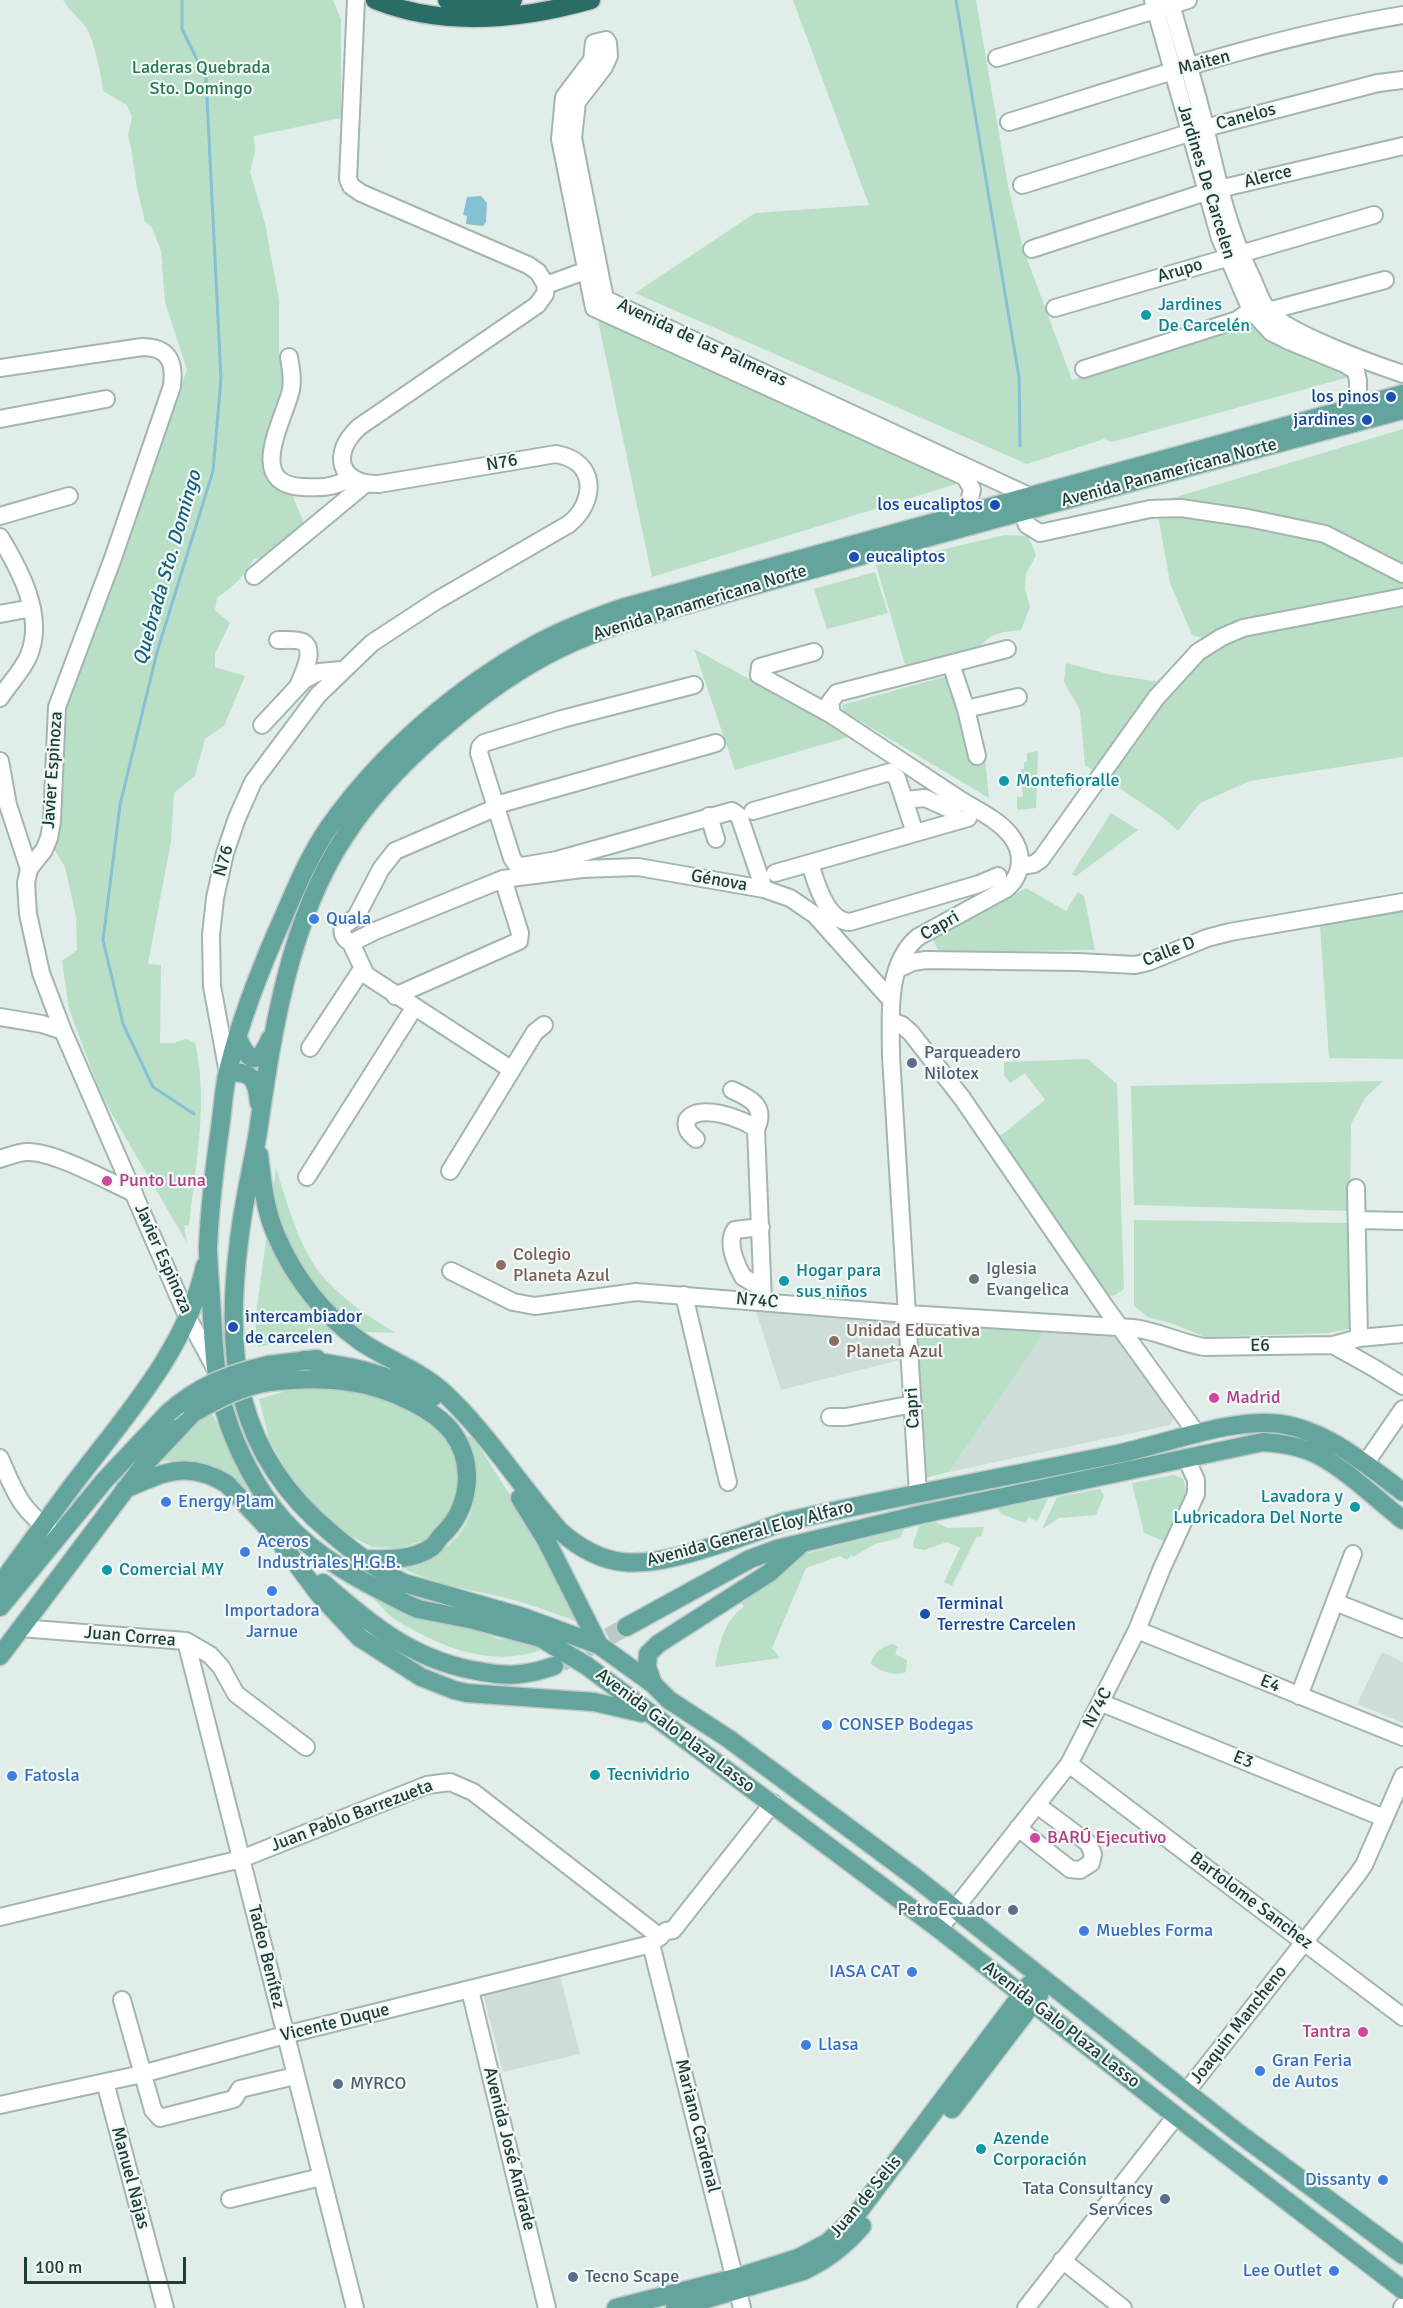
<!DOCTYPE html>
<html>
<head>
<meta charset="utf-8">
<style>
	body { margin:0 }
	#map { position:relative; width:1403px; height:2308px; overflow:hidden; background:#e1ede9; font-family:Signika,sans-serif }
	canvas { display:block }
	.scale { position:absolute; left:24px; top:2257px; width:162px; height:27px; box-sizing:border-box; border:3px solid #203f3a; border-top:0; padding-left:8px; font-size:18px; line-height:21px; white-space:nowrap; color:#203f3a; -webkit-text-stroke:4px #f2f9f6; paint-order:stroke }
</style>
</head>
<body>
<div id="map">
<canvas width="1403" height="2308"></canvas>
<div class="scale">100 m</div>
</div>
<script>
const g = document.querySelector('canvas').getContext('2d');
g.lineJoin = 'round';
function paint(path, color) {
  g.fillStyle = color;
  g.fill(path, 'evenodd');
}
function trace(path, color, width, dash) {
  g.strokeStyle = color;
  g.lineWidth = width;
  g.lineCap = dash ? 'butt' : 'round';
  g.setLineDash(dash || []);
  g.stroke(path);
}
function label(font, color, halo, rows, align = 'center') {
  g.font = font + ' Signika,sans-serif';
  g.lineWidth = 4.5;
  g.setLineDash([]);
  g.textBaseline = 'middle';
  g.strokeStyle = halo;
  g.fillStyle = color;
  for (const [text, x, y, turn = 0] of rows) {
    g.save();
    g.translate(x, y);
    g.rotate((+turn || 0) * Math.PI / 180);
    g.textAlign = isNaN(turn) ? turn : align;
    if (halo) g.strokeText(text, 0, 0);
    g.fillText(text, 0, 0);
    g.restore();
  }
}
paint(new Path2D(`
	M754,1305L900,1319L904,1359L781,1390Z
	M1047,1329L1117,1335L1173,1415V1420L1170,1425L949,1472Z
	M1382,1652L1403,1662V1723L1357,1704Z
	M559,1972L580,2054L503,2072L483,1994Z`), '#cfddd8');
paint(new Path2D(`
	M63,0H333L341,20V118L254,136L255,151L250,172L265,223L279,300V355L297,371L273,447L303,521V534L275,556L254,559C244,576 233,587 217,598L215,610L230,623L215,654V667L245,676L224,726L205,739L195,776L174,793L171,841L148,964L161,965L160,1043H174L186,1039L195,1043C209,1102 195,1166 189,1226L184,1225L187,1243L102,1097L69,1009L62,961L77,950L76,917L65,867L53,847L62,711L187,370L165,302L161,251L152,227L145,222L137,188L131,147L128,136L132,117L127,105L103,91C102,77 93,35 85,26C77,16 69,10 63,0Z
	M793,0H976L1008,186L1023,248L1072,380L1186,345L1254,326L1273,341L1353,376L1112,442L1104,439L1027,464L635,293L755,213L869,205Z
	M598,320L960,483L652,577Z
	M1403,429V757L1250,781L1200,803L1178,831L1161,816L1085,765L1080,710L1064,682L1066,663L1108,674L1180,685L1206,658V639L1192,635L1170,583L1156,503Z
	M1005,535L1028,536L1036,555L1026,574L1025,589L1030,607L1021,630C1004,632 991,632 980,647L906,668L876,565Z
	M875,572L888,613L827,629L814,589Z
	M694,649L832,724L852,736L735,770Z
	M958,673L974,708L983,739L989,798L843,711L842,705Z
	M1038,751L1036,808L1017,810V797H1023L1021,769H1024V762H1027V753Z
	M1111,813L1138,830L1076,876L1072,874Z
	M1026,888L1066,911L1078,892L1084,896L1095,950L939,952L933,939Z
	M1403,911V1059L1329,1058L1320,924Z
	M1088,1059L1117,1084L1124,1289L1115,1295L1106,1297L1056,1218L999,1137L1045,1100L1025,1073L1010,1083L1004,1075V1062Z
	M1383,1081L1365,1098L1351,1124L1350,1211L1134,1205L1131,1086Z
	M276,1168C287,1203 300,1252 325,1279C345,1301 370,1318 396,1333L347,1331L316,1335L258,1347L255,1321Z
	M1134,1220L1351,1223L1353,1328L1329,1333L1205,1337L1173,1324L1148,1317L1134,1306Z
	M920,1320L1047,1329L949,1472L924,1478L914,1326Z
	M316,1388L353,1392L389,1400L414,1412L433,1424L450,1439L462,1481L455,1505L442,1526L427,1539L400,1548L372,1547L345,1533L313,1505L287,1472L269,1439L259,1399L286,1391Z
	M210,1410L258,1498C226,1472 201,1456 158,1462L185,1431Z
	M467,1436L473,1437L538,1539L581,1623C556,1614 531,1604 506,1598C471,1590 437,1585 404,1569C449,1554 477,1528 476,1477C475,1464 470,1449 467,1436Z
	M1174,1475L1183,1479L1187,1492L1164,1541L1144,1533L1132,1483Z
	M1100,1489L1104,1496L1096,1515L1059,1518L1042,1529L1057,1497Z
	M1048,1499L1037,1521L1029,1517L1025,1523L1001,1514L997,1508Z
	M935,1522L948,1528L984,1527L981,1537L977,1536L952,1586L944,1582L960,1548L947,1542L924,1550L914,1548L913,1544L919,1526Z
	M904,1529L900,1538L875,1544L853,1557L851,1555L847,1560L840,1556L806,1568L772,1648L780,1658L715,1667C718,1647 725,1618 744,1607L741,1602L760,1590L764,1583L800,1555Z
	M359,1581L498,1639L529,1642L544,1649C501,1665 458,1654 419,1633C410,1628 401,1624 394,1619C381,1608 370,1594 359,1581Z
	M893,1644L898,1647L895,1654L907,1660L906,1672C895,1677 880,1671 871,1664C873,1653 882,1646 893,1644Z`), '#b9dfc7');
paint(new Path2D(`
	M481,196L487,203L486,222L483,226L466,224L467,216L463,215L467,197Z`), '#85c0d5');
trace(new Path2D(`
	M182,0V29L206,78L221,379L213,471L157,652L120,805L103,940L123,1024L153,1087L194,1114
	M956,0L1019,377L1020,446`), '#85c0d5', 3);
trace(new Path2D(`
	M561,1663L626,1627`), '#bacac6', 18, [18, 9]);
const minor = new Path2D(`
	M1153,0L1220,238L1251,310L1271,332L1289,341L1345,364L1356,371L1358,381V394L1351,407
	M1170,0C1181,42 1195,84 1205,127C1218,181 1227,228 1252,278C1257,289 1261,302 1268,311C1287,333 1373,364 1403,374
	M997,58L1188,0
	M1009,122C1139,82 1269,37 1403,15
	M1022,185L1205,128L1378,83L1403,80
	M1032,249L1206,192L1403,146
	M546,285L596,267
	M1055,308L1374,215
	M1268,311L1385,280
	M289,357C291,368 293,379 291,390C284,420 245,484 302,487C321,488 333,488 350,478
	M0,368L142,347C169,347 175,362 172,386L113,558L57,707L52,821L49,838L44,850L29,869L26,883L28,914L41,973L63,1031L187,1316L215,1368
	M1084,369L1237,320L1260,304
	M0,419L106,399
	M1022,512L1027,525L1040,533L1150,509L1181,508L1248,518L1325,534L1403,574
	M967,513L972,489L965,477L594,308L560,139L564,97L592,60L594,43L606,40L608,43L609,56L604,67L577,102L573,138L605,299L1029,496
	M0,516L69,496
	M0,537C20,570 45,616 29,655C23,670 9,684 0,698
	M254,576L365,484
	M0,614L32,608
	M278,640C285,640 297,639 303,642C316,650 303,673 299,684
	M814,652L760,667L759,675L832,715
	M951,664L966,709L977,756
	M694,685L562,719L484,743L480,747L479,753L512,858L516,864L522,866L557,860L732,811L739,816L764,889
	M966,709L1018,697
	M262,725L304,680L319,672L342,670
	M0,761L8,805L29,869
	M905,800L925,798L947,808L963,802
	M496,805L716,743
	M488,811L395,851L381,869L356,917L343,926C341,935 344,939 351,943L366,975L512,1070
	M753,811L890,772L897,778L915,833
	M709,816L716,839
	M968,818L810,863C815,881 827,922 850,922L979,884L998,876
	M1021,866L1034,864L1041,859L1156,698L1198,652L1222,637L1243,628L1403,597
	M775,873L810,863
	M351,943L375,931L503,879L582,869L638,867L764,889L790,898L815,915L891,1000
	M898,969L913,962L926,960L1077,962L1135,965L1148,962L1207,938L1230,932L1403,902
	M395,996L519,941L520,933L503,879
	M0,1017L42,1024L63,1031
	M891,1021L902,1025L911,1033L962,1098L1106,1308L1197,1434
	M310,1048L362,969
	M228,1073L212,986L211,935L215,898L225,853L237,818L253,782L318,695L372,643L436,601L569,524C597,501 597,461 556,454L379,484C339,485 330,454 359,427L537,305L545,294L546,285L538,272L528,265L361,193L351,186L348,179L356,0
	M732,1090C750,1098 767,1106 756,1129
	M696,1139C689,1133 685,1129 687,1120C699,1103 743,1118 756,1129L763,1302
	M0,1159C9,1156 18,1152 28,1152C56,1152 107,1181 134,1193
	M450,1171L535,1032L544,1025
	M307,1177L414,1008
	M1356,1188L1359,1338
	M1357,1220L1403,1221
	M761,1227L735,1230C726,1243 736,1264 743,1277L762,1288
	M451,1271L513,1302L535,1306L636,1292L907,1314L1133,1328C1158,1331 1180,1343 1204,1347L1333,1345L1359,1338L1403,1334
	M684,1295L728,1482
	M1333,1345L1374,1368L1403,1386
	M830,1417H846L913,1404
	M0,1458C14,1491 22,1513 54,1532
	M1365,1464L1403,1409
	M918,1493L891,1056C891,1016 885,965 918,937L1006,889C1023,875 1024,853 1011,836C998,819 976,810 959,799C917,771 874,743 832,715L830,702L837,693L1007,649
	M1335,1602L1403,1629
	M20,1628L186,1641L210,1655L221,1667L236,1694L306,1747
	M1137,1630L1403,1737
	M186,1641L355,2308
	M1299,1696L1353,1554
	M1102,1703L1384,1818
	M1069,1764L1403,2017
	M1018,1828L1070,1869L1080,1870L1091,1863L1093,1854L1088,1843L1037,1805
	M0,1917L241,1859L427,1785L450,1782L473,1792L660,1937
	M939,1929L1069,1764L1137,1630L1162,1568L1196,1494V1480L1186,1458
	M651,1944L742,2308
	M470,1990L547,2308
	M122,2000L153,2110L160,2118L234,2099L240,2089L295,2076
	M105,2082L165,2308
	M1187,2091L1357,1875L1364,1865L1403,1776
	M0,2105L142,2074L285,2035L651,1944L666,1931L673,1930L773,1803
	M230,2199L321,2177
	M1062,2260L1123,2308
	M1026,2308L1176,2116
	M1402,2308L1403,2306`);
const major = new Path2D(`
	M1403,394L622,608C594,618 566,628 540,642C459,686 382,752 329,827C311,853 298,883 286,911C263,962 241,1016 228,1071C224,1087 223,1105 221,1121C215,1163 210,1204 208,1246C208,1269 211,1293 212,1316C214,1347 215,1378 224,1409C235,1448 257,1490 283,1520C316,1558 363,1582 407,1604L418,1609L474,1620L541,1638L587,1666L939,1929L1176,2116L1403,2290
	M1403,410C1209,462 1015,512 821,567C776,579 731,592 686,605C638,618 589,632 545,656C475,694 388,769 345,836C289,920 272,1034 258,1132C252,1168 243,1204 239,1241C224,1357 235,1453 330,1532C352,1551 377,1570 404,1583L523,1617L599,1645L653,1684L669,1700L729,1739L916,1878L1237,2132L1403,2255
	M238,1038C248,1063 259,1066 270,1039
	M228,1073C252,1070 257,1080 259,1103
	M259,1155C262,1181 265,1210 276,1235C293,1276 324,1316 360,1341C386,1359 419,1370 442,1391C487,1432 520,1486 560,1531C605,1571 640,1567 694,1552C725,1543 754,1533 783,1522C894,1497 1005,1477 1117,1454C1166,1444 1232,1417 1281,1424C1327,1431 1367,1465 1403,1492
	M304,1360C356,1367 385,1373 433,1397
	M268,1365L317,1359
	M269,1382C319,1376 366,1378 412,1402C426,1409 442,1419 452,1432C476,1465 470,1509 441,1536C438,1539 436,1544 432,1547C414,1560 387,1560 366,1559
	M125,1489C164,1472 188,1460 227,1484L277,1538L319,1594L360,1638L421,1677L454,1690L467,1693L594,1702L642,1713
	M520,1498L546,1540L599,1645
	M323,1583C369,1623 410,1658 472,1670C489,1673 509,1677 527,1673C536,1672 545,1669 554,1666
	M0,1584C27,1549 52,1512 79,1477C128,1413 187,1347 205,1266
	M0,1607L104,1481L168,1413
	M626,1627L750,1559L777,1549L918,1515L1263,1442C1278,1443 1294,1445 1309,1451C1340,1463 1376,1499 1403,1520
	M0,1656L143,1466L193,1413
	M653,1684L647,1667L648,1654L658,1644L769,1573L800,1545
	M952,2109L1039,1995
	M616,2308L735,2278L798,2258L827,2243L853,2219L1029,1985
	M675,2308L803,2271C827,2260 845,2246 862,2226`);
const highway = new Path2D(`
	M375,0C444,28 520,20 591,0
	M447,0L467,2L513,0`);
trace(minor, '#a3b5b1', 20);
trace(major, '#c1c9c8', 21);
trace(highway, '#c1c9c8', 21);
trace(minor, '#fff', 16);
trace(major, '#63a59c', 18);
trace(highway, '#2a6d67', 18);
const majorBridge = new Path2D(`
	M168,1413C198,1386 229,1374 268,1365
	M193,1413C217,1400 241,1386 269,1382`);
trace(majorBridge, '#c1c9c8', 21, []);
trace(majorBridge, '#63a59c', 18);
for (const [x, y, r, color] of [
	[1146,315,6,"#0f9aa8"],
	[1391,397,6,"#1a4fb4"],
	[1367,420,6,"#1a4fb4"],
	[995,505,6,"#1a4fb4"],
	[854,557,6,"#1a4fb4"],
	[1004,781,6,"#0f9aa8"],
	[314,919,6,"#3f7fe0"],
	[912,1063,6,"#5c6f8a"],
	[107,1181,6,"#d1479c"],
	[501,1265,6,"#8d6e63"],
	[974,1279,6,"#6b7280"],
	[784,1281,6,"#0f9aa8"],
	[233,1327,6,"#1a4fb4"],
	[834,1341,6,"#8d6e63"],
	[1214,1398,6,"#d1479c"],
	[166,1502,6,"#3f7fe0"],
	[1355,1507,6,"#0f9aa8"],
	[245,1552,6,"#3f7fe0"],
	[107,1570,6,"#0f9aa8"],
	[272,1591,6,"#3f7fe0"],
	[925,1614,6,"#1a4fb4"],
	[827,1725,6,"#3f7fe0"],
	[595,1775,6,"#0f9aa8"],
	[12,1776,6,"#3f7fe0"],
	[1035,1838,6,"#d1479c"],
	[1013,1910,6,"#5c6f8a"],
	[1084,1931,6,"#3f7fe0"],
	[912,1972,6,"#3f7fe0"],
	[1363,2032,6,"#d1479c"],
	[806,2045,6,"#3f7fe0"],
	[1260,2071,6,"#3f7fe0"],
	[338,2084,6,"#5c6f8a"],
	[981,2149,6,"#0f9aa8"],
	[1383,2180,6,"#3f7fe0"],
	[1165,2199,6,"#5c6f8a"],
	[1334,2271,6,"#3f7fe0"],
	[573,2277,6,"#5c6f8a"]
]) {
  const dot = new Path2D();
  dot.arc(x, y, r, 0, 2 * Math.PI);
  g.fillStyle = color;
  g.fill(dot);
  trace(dot, '#f2f9f6', 2);
}
label('18px', '#203f3a', '#f2f9f6', [
	["Maiten",1204,63,-15],
	["Canelos",1246,117,-15],
	["Alerce",1268,177,-14],
	["Jardines De Carcelen",1206,182,73],
	["Arupo",1180,271,-17],
	["Avenida de las Palmeras",702,343,25],
	["N76",502,463,-10],
	["Avenida Panamericana Norte",1169,473,-15],
	["Avenida Panamericana Norte",700,603,-17],
	["Javier Espinoza",53,770,-86],
	["N76",224,861,-75],
	["Génova",719,881,10],
	["Capri",940,926,-30],
	["Calle D",1169,952,-21],
	["Javier Espinoza",163,1259,66],
	["N74C",757,1301,5],
	["E6",1260,1346,-1],
	["Capri",913,1408,-93],
	["Avenida General Eloy Alfaro",750,1534,-15],
	["Juan Correa",130,1637,5],
	["E4",1270,1684,22],
	["N74C",1098,1708,-63],
	["Avenida Galo Plaza Lasso",675,1731,37],
	["E3",1243,1760,22],
	["Juan Pablo Barrezueta",352,1816,-21],
	["Bartolome Sanchez",1251,1901,37],
	["Tadeo Benítez",266,1957,76],
	["Vicente Duque",335,2023,-14],
	["Avenida Galo Plaza Lasso",1061,2025,38],
	["Joaquin Mancheno",1239,2025,-52],
	["Mariano Cardenal",697,2126,76],
	["Avenida José Andrade",509,2149,76],
	["Manuel Najas",130,2178,75],
	["Juan de Selis",866,2197,-50]
]);
label('18px', '#287850', '#f2f9f6', [
	["Laderas Quebrada",201,68],
	["Sto. Domingo",201,89]
]);
label('18px', '#0d838f', '#f2f9f6', [
	["Jardines",1158,305],
	["De Carcelén",1158,326],
	["Montefioralle",1016,781],
	["Hogar para",796,1271],
	["sus niños",796,1292],
	["Lavadora y",1343,1497,"right"],
	["Lubricadora Del Norte",1343,1518,"right"],
	["Comercial MY",119,1570],
	["Tecnividrio",607,1775],
	["Azende",993,2139],
	["Corporación",993,2160]
], 'left');
label('18px', '#164399', '#f2f9f6', [
	["los pinos",1379,397],
	["jardines",1355,420],
	["los eucaliptos",983,505],
	["eucaliptos",866,557,"left"],
	["intercambiador",245,1317,"left"],
	["de carcelen",245,1338,"left"],
	["Terminal",937,1604,"left"],
	["Terrestre Carcelen",937,1625,"left"]
], 'right');
label('18px', '#366cbe', '#f2f9f6', [
	["Quala",326,919],
	["Energy Plam",178,1502],
	["Aceros",257,1542],
	["Industriales H.G.B.",257,1563],
	["Importadora",272,1611,"center"],
	["Jarnue",272,1632,"center"],
	["CONSEP Bodegas",839,1725],
	["Fatosla",24,1776],
	["Muebles Forma",1096,1931],
	["IASA CAT",900,1972,"right"],
	["Llasa",818,2045],
	["Gran Feria",1272,2061],
	["de Autos",1272,2082],
	["Dissanty",1371,2180,"right"],
	["Lee Outlet",1322,2271,"right"]
], 'left');
label('18px', '#4e5e75', '#f2f9f6', [
	["Parqueadero",924,1053],
	["Nilotex",924,1074],
	["PetroEcuador",1001,1910,"right"],
	["MYRCO",350,2084],
	["Tata Consultancy",1153,2189,"right"],
	["Services",1153,2210,"right"],
	["Tecno Scape",585,2277]
], 'left');
label('18px', '#b23c85', '#f2f9f6', [
	["Punto Luna",119,1181],
	["Madrid",1226,1398],
	["BARÚ Ejecutivo",1047,1838],
	["Tantra",1351,2032,"right"]
], 'left');
label('18px', '#785e54', '#f2f9f6', [
	["Colegio",513,1255],
	["Planeta Azul",513,1276],
	["Unidad Educativa",846,1331],
	["Planeta Azul",846,1352]
], 'left');
label('18px', '#5b616d', '#f2f9f6', [
	["Iglesia",986,1269],
	["Evangelica",986,1290]
], 'left');
label('italic 20px', '#16617f', '#f2f9f6', [
	["Quebrada Sto. Domingo",168,568,-74]
]);
</script>
</body>
</html>
